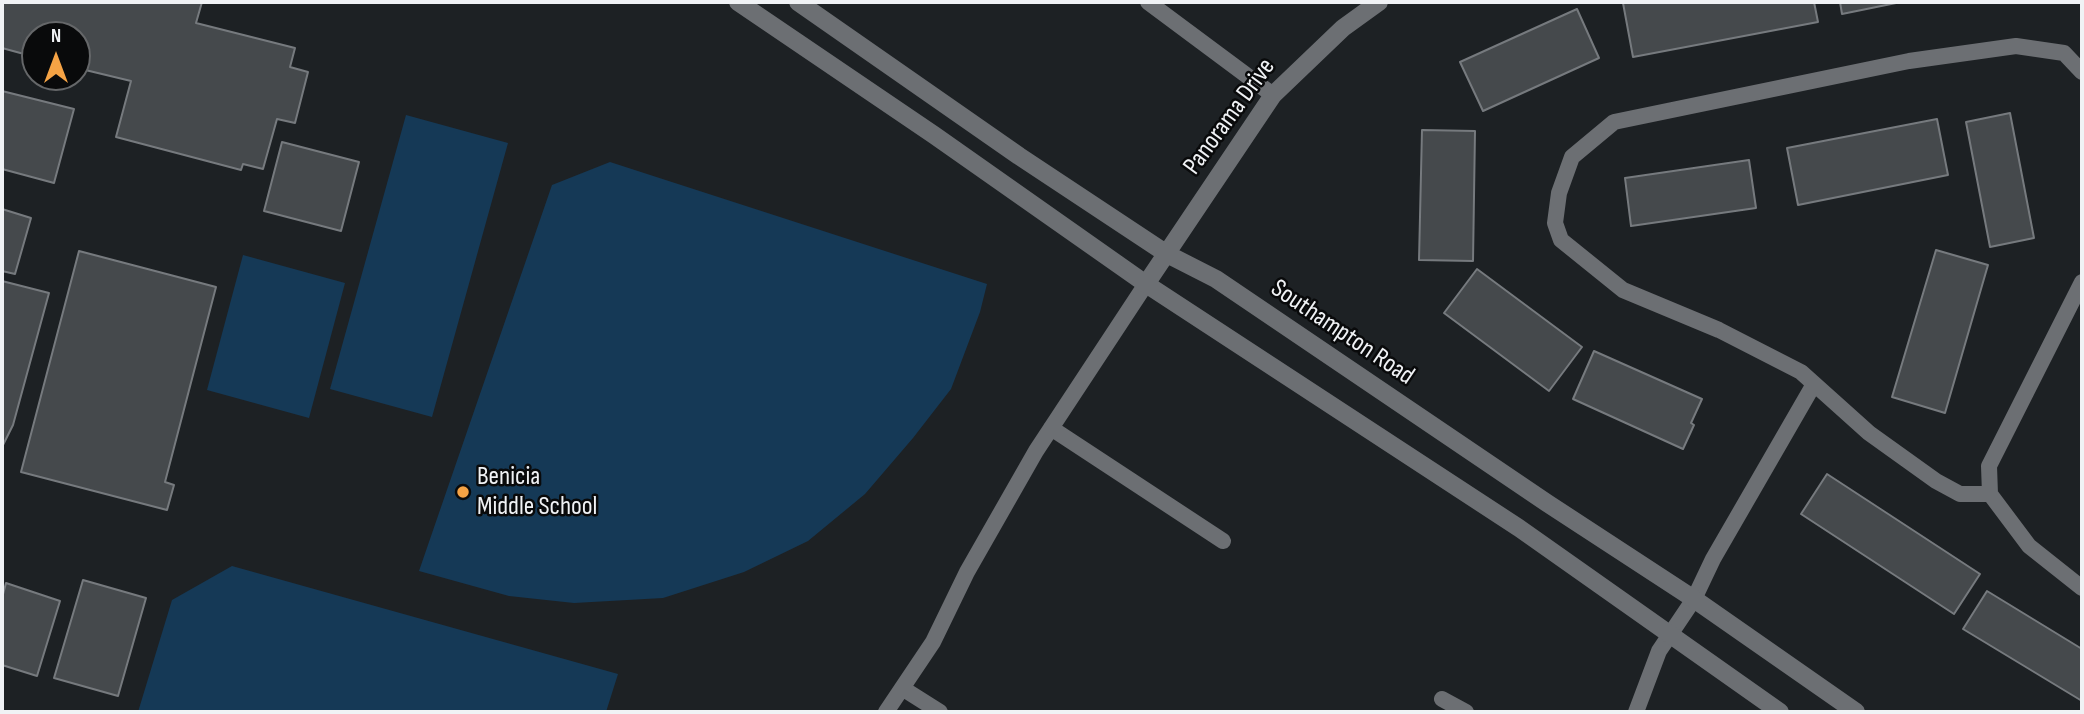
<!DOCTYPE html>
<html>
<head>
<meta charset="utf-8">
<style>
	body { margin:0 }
	#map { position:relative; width:2084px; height:714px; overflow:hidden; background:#1d2124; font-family:"Sofia Sans Condensed",sans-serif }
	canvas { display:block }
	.frame { position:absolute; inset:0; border:4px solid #f0f2f5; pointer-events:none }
	.north { position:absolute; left:21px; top:21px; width:70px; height:70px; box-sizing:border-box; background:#090a0b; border:2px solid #656769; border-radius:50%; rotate:0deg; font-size:19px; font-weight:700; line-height:28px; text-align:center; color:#f0f2f5 }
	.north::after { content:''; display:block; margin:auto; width:24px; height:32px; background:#f5a345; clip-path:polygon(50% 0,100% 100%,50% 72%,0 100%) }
</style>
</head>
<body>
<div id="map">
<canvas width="2084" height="714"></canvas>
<div class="frame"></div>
<div class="north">N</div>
</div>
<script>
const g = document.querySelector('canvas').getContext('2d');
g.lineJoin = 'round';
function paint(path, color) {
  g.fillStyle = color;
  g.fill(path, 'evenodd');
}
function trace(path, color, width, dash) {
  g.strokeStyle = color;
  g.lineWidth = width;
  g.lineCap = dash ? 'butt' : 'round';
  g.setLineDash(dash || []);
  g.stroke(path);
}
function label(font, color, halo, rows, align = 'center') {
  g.font = font + ' "Sofia Sans Condensed",sans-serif';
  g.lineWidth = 5;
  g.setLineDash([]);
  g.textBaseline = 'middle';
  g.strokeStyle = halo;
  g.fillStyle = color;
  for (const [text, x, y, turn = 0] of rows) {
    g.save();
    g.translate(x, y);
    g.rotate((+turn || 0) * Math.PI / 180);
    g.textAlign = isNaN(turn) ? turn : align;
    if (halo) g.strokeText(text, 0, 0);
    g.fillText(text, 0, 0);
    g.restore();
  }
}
paint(new Path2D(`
	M406,115L508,143L432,417L330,389Z
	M610,162L987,284L980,312L951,389L913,438L865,494L808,541L744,572L663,598L574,603L509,596L419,571L552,185Z
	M243,255L345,283L309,418L207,390Z
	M232,566L618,674L606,712H138L172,600Z`), '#153956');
const building = new Path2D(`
	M2,2H202L196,23L295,48L290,67L308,72L295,123L277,119L263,169L243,164L241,170L116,137L131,81L77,68V35H35V57L2,48Z
	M1630,2H1814L1818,22L1633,57L1623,3Z
	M1840,2H1901L1842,14Z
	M1577,9L1599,58L1483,111L1460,62Z
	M2,91L74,109L54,183L2,169Z
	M2010,113L2034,238L1990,247L1966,122Z
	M1937,119L1948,175L1798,205L1787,148Z
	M1422,130L1475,131L1473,261L1419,260Z
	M282,142L359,162L341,231L264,211Z
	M1749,160L1756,208L1631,226L1625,178Z
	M2,209L31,218L15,274L2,271Z
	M1936,250L1988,265L1945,413L1892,397Z
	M79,251L216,287L165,482L174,485L167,510L21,472Z
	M1477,269L1582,347L1549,391L1444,313Z
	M2,281L49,293L13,425L2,447Z
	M1594,351L1702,399L1691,423L1694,425L1683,449L1573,399Z
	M1827,474L1980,574L1954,614L1801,514Z
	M83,580L146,598L118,696L54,678Z
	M6,583L60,601L37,676L2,665V598Z
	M1987,591L2082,649V701L1963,629Z`);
paint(building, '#45494c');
trace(building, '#767a7e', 2);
trace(new Path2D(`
	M1148,2L1273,95
	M2082,282L1989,466L1990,494L2029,546L2082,588
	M1051,428L1223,541
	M1990,494H1960L1936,481L1869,433L1801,372L1719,330L1623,290L1561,240L1555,223L1559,193L1572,157L1614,122L1909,61L2016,46L2064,53L2082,72
	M902,688L940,712
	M1442,699L1466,712
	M886,712L933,642L967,572L1036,451L1146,284
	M1636,712L1659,651L1694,599L1713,559L1814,384`), '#6c6f73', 16);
trace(new Path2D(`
	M738,2L934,135L1146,284L1519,528L1780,712
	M798,2L1019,156L1167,254L1216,279L1547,503L1694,599L1856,712
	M1146,284L1273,95L1343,28L1379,2`), '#6c6f73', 18);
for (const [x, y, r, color] of [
	[463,492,7,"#f5a345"]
]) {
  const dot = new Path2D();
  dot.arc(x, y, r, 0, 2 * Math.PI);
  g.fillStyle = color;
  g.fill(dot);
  trace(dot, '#090a0b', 2.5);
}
label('26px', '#f0f2f5', '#090a0b', [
	["Panorama Drive",1230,117,-54],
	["Southampton Road",1342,333,34]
]);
label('26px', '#f0f2f5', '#090a0b', [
	["Benicia",477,477],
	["Middle School",477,507]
], 'left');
</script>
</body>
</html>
